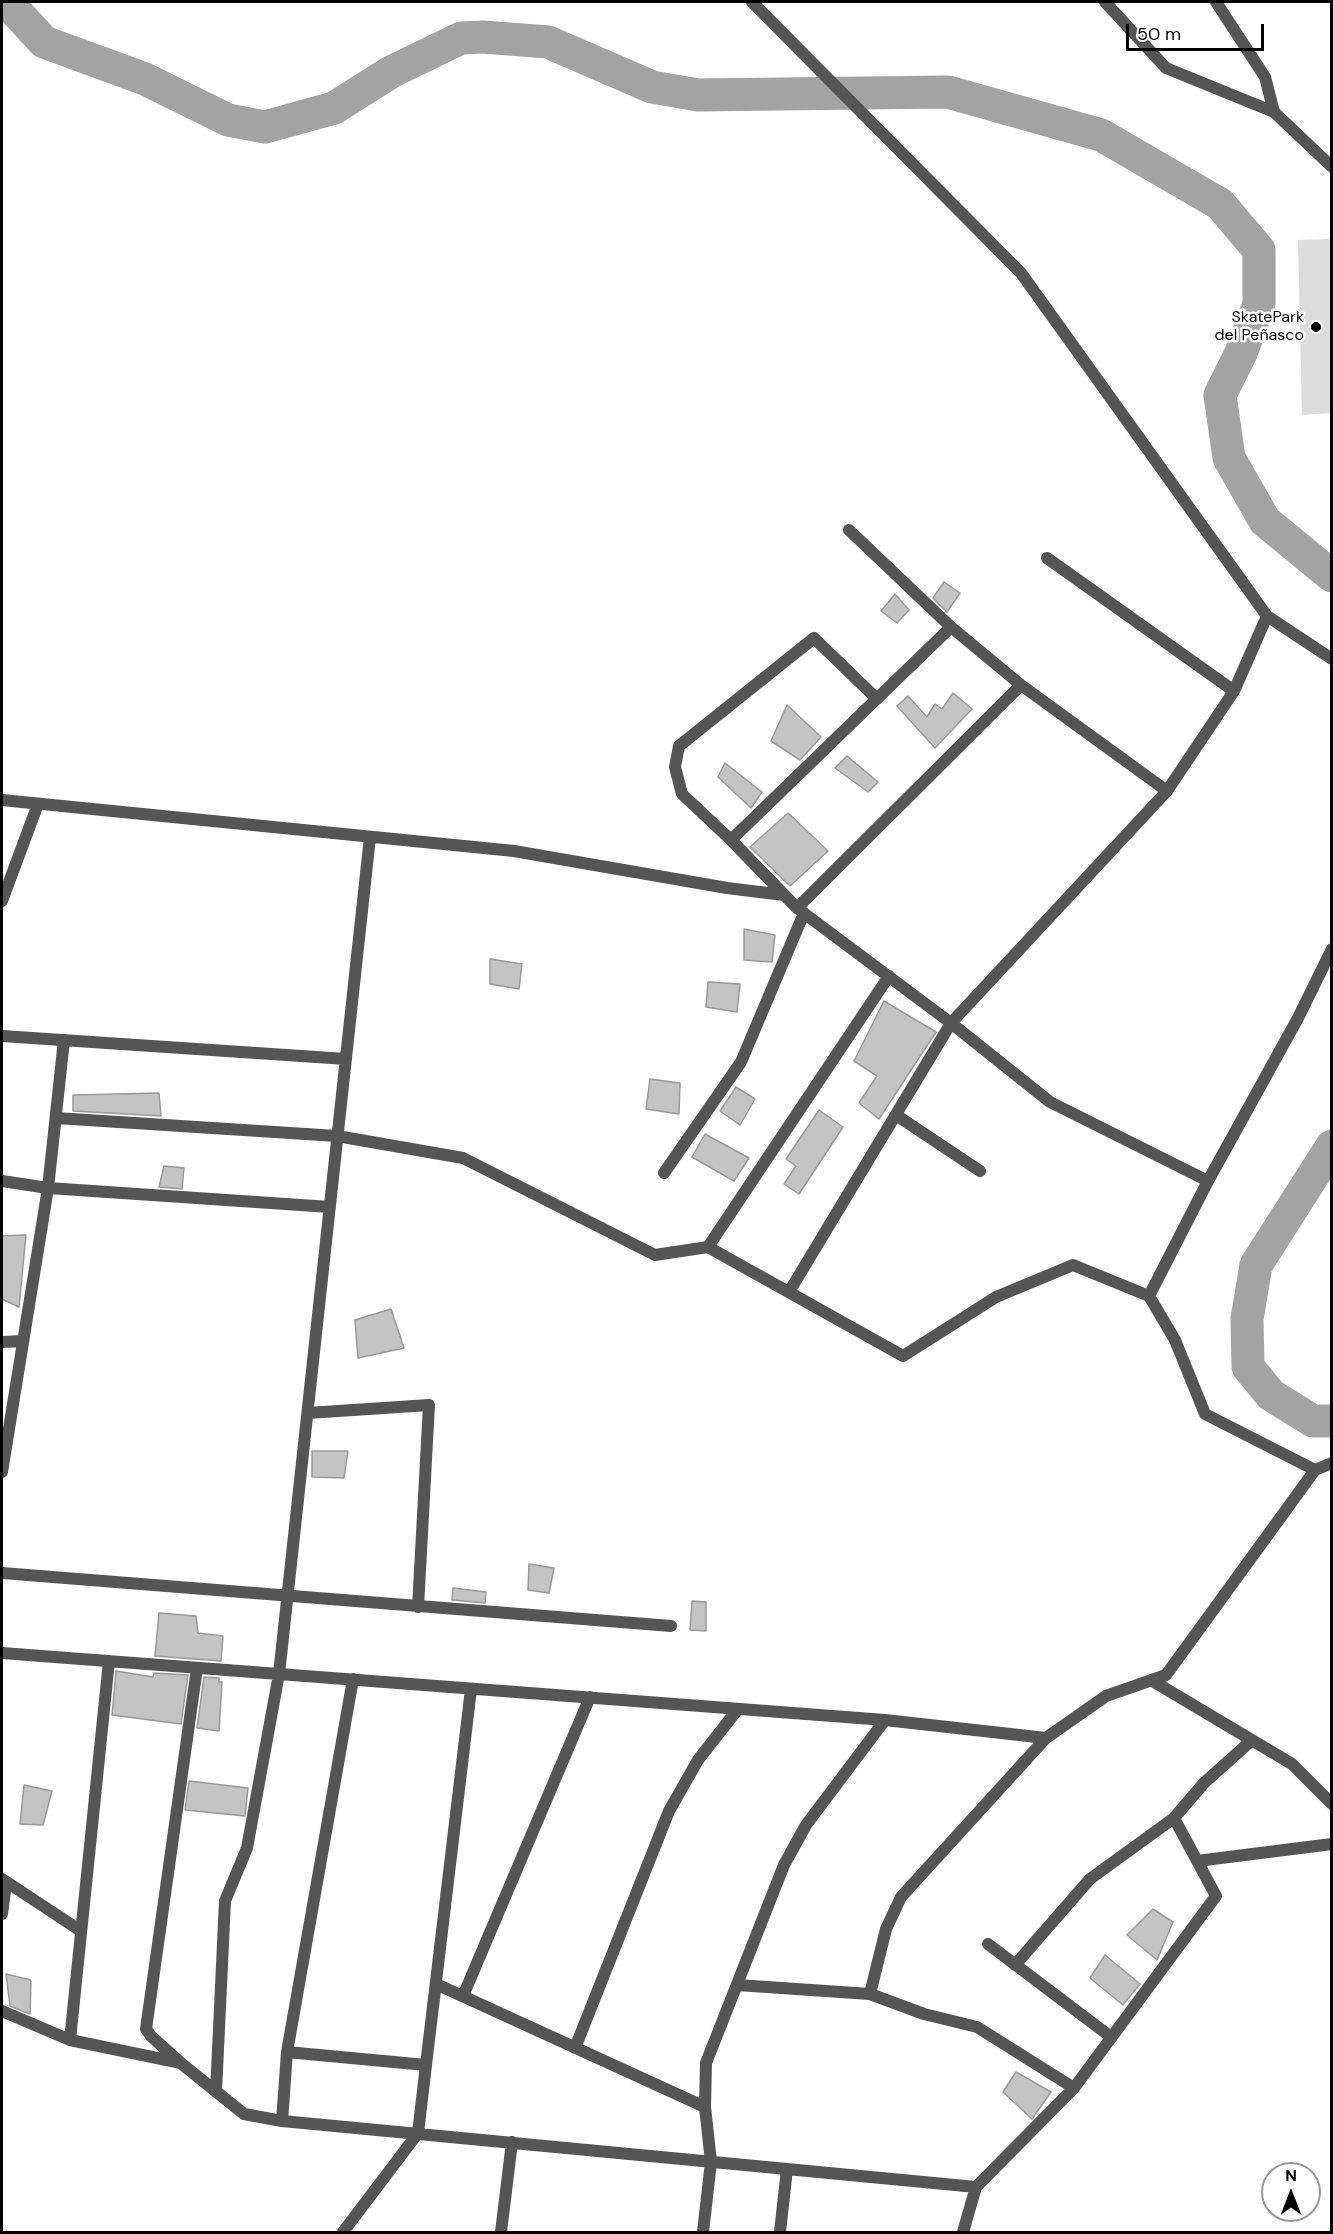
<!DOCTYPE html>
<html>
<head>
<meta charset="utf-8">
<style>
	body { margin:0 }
	#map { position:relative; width:1333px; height:2234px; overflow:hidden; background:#fff; font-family:"DM Sans",sans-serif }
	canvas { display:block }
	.frame { position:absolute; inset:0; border:3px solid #000; pointer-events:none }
	.north { position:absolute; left:1261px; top:2162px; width:60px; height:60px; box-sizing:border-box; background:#fff; border:2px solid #999; border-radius:50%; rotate:0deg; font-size:16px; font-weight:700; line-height:24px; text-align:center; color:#000 }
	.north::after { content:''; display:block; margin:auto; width:21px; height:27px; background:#000; clip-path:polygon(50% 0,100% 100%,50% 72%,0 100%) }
	.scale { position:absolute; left:1126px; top:24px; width:138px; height:27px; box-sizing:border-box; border:3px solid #000; border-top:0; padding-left:8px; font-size:18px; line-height:21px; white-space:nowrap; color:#000; -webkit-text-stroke:4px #fff; paint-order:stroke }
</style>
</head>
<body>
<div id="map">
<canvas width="1333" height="2234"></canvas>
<div class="frame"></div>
<div class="north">N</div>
<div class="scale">50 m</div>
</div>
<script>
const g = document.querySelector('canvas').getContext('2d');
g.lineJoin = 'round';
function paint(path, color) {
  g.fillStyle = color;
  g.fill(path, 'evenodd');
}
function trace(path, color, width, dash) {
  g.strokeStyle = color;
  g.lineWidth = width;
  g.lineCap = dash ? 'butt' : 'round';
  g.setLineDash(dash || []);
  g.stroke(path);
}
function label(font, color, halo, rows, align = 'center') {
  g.font = font + ' "DM Sans",sans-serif';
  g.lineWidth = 5;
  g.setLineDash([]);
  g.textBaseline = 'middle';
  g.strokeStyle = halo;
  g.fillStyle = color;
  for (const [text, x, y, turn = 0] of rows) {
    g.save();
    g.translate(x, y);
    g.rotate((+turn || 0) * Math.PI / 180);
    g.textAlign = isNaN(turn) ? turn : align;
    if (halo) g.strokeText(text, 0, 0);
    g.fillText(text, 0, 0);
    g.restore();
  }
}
paint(new Path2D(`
	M1331,239V413L1302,415L1298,240Z`), '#dcdcdc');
trace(new Path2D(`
	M7,2L44,42L145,79L228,120L265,127L334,108L391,72L461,38L483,37L548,42L652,87L698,95L948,92L1101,135L1220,204L1259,250V304L1241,353L1220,395L1229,458L1265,521L1332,576
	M1332,1146L1256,1265L1247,1319L1248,1367L1271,1395L1313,1421H1332`), '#a3a3a3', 33);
const building = new Path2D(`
	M944,582L960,593L947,612L933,598Z
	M895,594L909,610L897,623L881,611Z
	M953,693L972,709L935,748L897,706L908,696L927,717L935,704L942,709Z
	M787,705L821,737L800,760L771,741Z
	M847,756L878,782L868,792L835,768Z
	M725,763L762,792L751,808L718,777Z
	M788,813L828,851L790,886L750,847Z
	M744,929L775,935L772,962L744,960Z
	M490,959L522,964L519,989L490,984Z
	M708,982L740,984L737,1012L706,1007Z
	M884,1001L936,1032L879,1119L859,1103L877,1076L854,1061Z
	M650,1079L680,1083L679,1114L646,1109Z
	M736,1087L755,1099L740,1125L720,1111Z
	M159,1093L161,1116L73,1111V1095Z
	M819,1110L843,1127L799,1194L784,1184L796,1166L786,1159Z
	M705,1134L749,1158L734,1181L692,1157Z
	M164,1166L184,1168L182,1189L159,1187Z
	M26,1235L19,1307L2,1299V1236Z
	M391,1309L404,1348L358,1358L355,1320Z
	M312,1451H348L344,1478L312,1477Z
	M529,1564L554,1568L549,1593L528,1590Z
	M453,1588L486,1592L485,1603L452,1600Z
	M692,1601L706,1602V1631L690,1630Z
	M159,1613L196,1616L198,1633L223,1636L221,1661L155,1656Z
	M116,1671L153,1677L154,1673L188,1675L181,1724L112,1715Z
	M204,1677L219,1678V1682H222L219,1731L197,1728Z
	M189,1781L248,1788L245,1816L185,1810Z
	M24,1785L52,1791L43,1825L20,1824Z
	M1153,1909L1173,1922L1157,1960L1127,1935Z
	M1105,1955L1140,1984L1123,2005L1090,1978Z
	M6,1974L31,1980L30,2014L10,2006Z
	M1016,2072L1051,2092L1032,2119L1003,2092Z`);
paint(building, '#c4c4c4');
trace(building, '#999', 1.5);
trace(new Path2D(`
	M752,2L1021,273L1267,616L1332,659
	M1105,2L1166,68L1274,112
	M1216,2L1265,77L1274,112L1332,167
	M849,530L951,627L1021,685L1167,791
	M1047,558L1234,691
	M877,699L814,638L679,746L675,767L682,794L731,840L797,908L951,1023L1050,1102L1208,1181
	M2,800L514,851L727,888L784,895
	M731,840L951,627
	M2,901L38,804
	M797,908L1021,685
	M889,976L708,1247L903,1356L996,1297L1073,1265L1149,1296
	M2,1036L346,1059
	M896,1115L980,1171
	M56,1118L337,1136L463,1158L655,1255L708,1247
	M664,1173L741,1062L804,913
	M2,1181L48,1188L330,1207
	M789,1292L951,1023L1167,791L1234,691L1267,616
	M2,1342L23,1341
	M308,1413L429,1405L418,1607
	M1315,1470L1205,1414L1175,1340L1149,1296L1208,1181L1298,1018L1332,949
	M2,1472L48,1188L64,1040
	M2,1573L671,1626
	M2,1653L885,1720L1046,1738
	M197,1668L146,2029L151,2036L182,2064L244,2114L282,2121L287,2052L353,1679
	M1151,1680L1292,1764L1332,1804
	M1197,1861L1332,1844
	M2,1879L81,1931
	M2,1914L6,1883
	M988,1944L1111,2037
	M1015,1965L1090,1879L1174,1818
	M436,1984L705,2107
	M737,1985L870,1994
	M463,1996L590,1697
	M2,2011L70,2040L181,2063
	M70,2040L109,1661
	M575,2048L669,1811L698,1760L738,1709
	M287,2052L426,2065L471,1689
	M1074,2088L977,2027L924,2014L870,1994L886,1929L901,1897L1046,1738L1106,1696L1166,1675L1315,1470L1332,1463
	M216,2092L225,1901L247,1848L279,1674L370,837
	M282,2121L976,2187
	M343,2232L418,2133L426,2065
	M501,2232L512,2142
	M703,2232L711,2162L705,2107L706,2063L784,1865L806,1825L885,1720
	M780,2232L787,2169
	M963,2232L976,2187L1074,2088L1216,1896L1174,1818L1204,1783L1252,1740`), '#555', 12);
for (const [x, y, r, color] of [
	[1316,327,6,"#000"]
]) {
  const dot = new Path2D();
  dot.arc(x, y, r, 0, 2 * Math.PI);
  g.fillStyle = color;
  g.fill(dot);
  trace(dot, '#fff', 2);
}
label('16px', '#000', '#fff', [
	["SkatePark",1304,318],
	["del Peñasco",1304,336]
], 'right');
</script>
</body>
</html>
